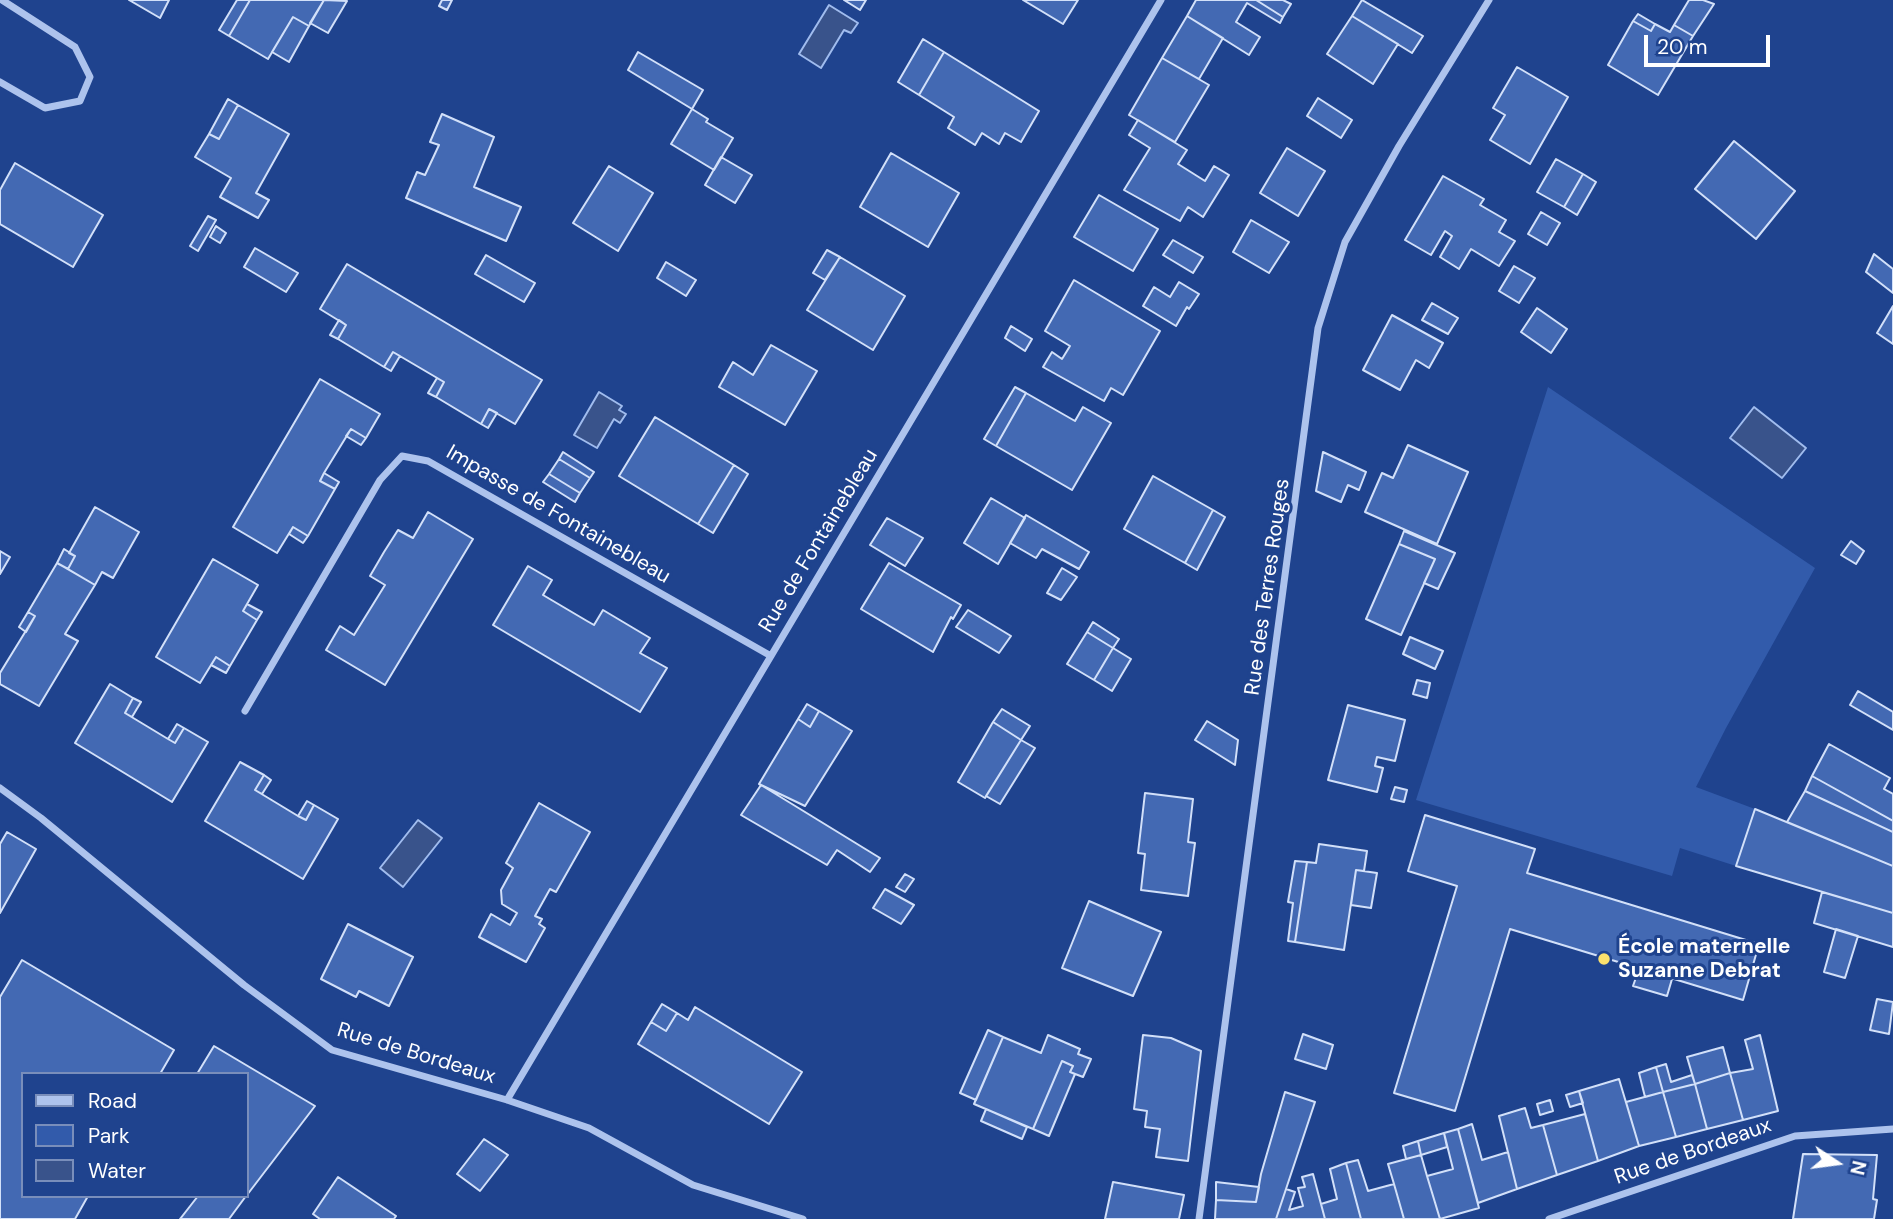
<!DOCTYPE html>
<html>
<head>
<meta charset="utf-8">
<style>
	body { margin:0 }
	#map { position:relative; width:1893px; height:1219px; overflow:hidden; background:#1f438e; font-family:"DM Sans",sans-serif }
	canvas { display:block }
	.legend { position:absolute; left:21px; top:1072px; width:228px; height:126px; box-sizing:border-box; background:#1f438e; border:2px solid #798ebb; margin:0; padding:9px 12px; list-style:none; font-size:21px; color:#fff }
	.legend li { display:flex; align-items:center; gap:14px; height:35px }
	.legend b { width:35px; border:2px solid #798ebb }
	.north { position:absolute; left:1802px; top:1128px; width:70px; height:70px; -webkit-text-stroke:5px #1f438e; paint-order:stroke; rotate:103deg; font-size:19px; font-weight:700; line-height:28px; text-align:center; color:#fff }
	.north::after { content:''; display:block; margin:auto; width:24px; height:32px; background:#fff; clip-path:polygon(50% 0,100% 100%,50% 72%,0 100%) }
	.scale { position:absolute; left:1644px; top:35px; width:126px; height:32px; box-sizing:border-box; border:4px solid #fff; border-top:0; padding-left:9px; font-size:21px; line-height:24px; white-space:nowrap; color:#fff; -webkit-text-stroke:5px #1f438e; paint-order:stroke }
</style>
</head>
<body>
<div id="map">
<canvas width="1893" height="1219"></canvas>
<ul class="legend">
<li><b style="height:9px;background:#adc3ed"></b>Road</li>
<li><b style="height:19px;background:#325bab"></b>Park</li>
<li><b style="height:19px;background:#39538b"></b>Water</li>
</ul>
<div class="north">N</div>
<div class="scale">20 m</div>
</div>
<script>
const g = document.querySelector('canvas').getContext('2d');
g.lineJoin = 'round';
function paint(path, color) {
  g.fillStyle = color;
  g.fill(path, 'evenodd');
}
function trace(path, color, width, dash) {
  g.strokeStyle = color;
  g.lineWidth = width;
  g.lineCap = dash ? 'butt' : 'round';
  g.setLineDash(dash || []);
  g.stroke(path);
}
function label(font, color, halo, rows, align = 'center') {
  g.font = font + ' "DM Sans",sans-serif';
  g.lineWidth = 6;
  g.setLineDash([]);
  g.textBaseline = 'middle';
  g.strokeStyle = halo;
  g.fillStyle = color;
  for (const [text, x, y, turn = 0] of rows) {
    g.save();
    g.translate(x, y);
    g.rotate((+turn || 0) * Math.PI / 180);
    g.textAlign = isNaN(turn) ? turn : align;
    if (halo) g.strokeText(text, 0, 0);
    g.fillText(text, 0, 0);
    g.restore();
  }
}
paint(new Path2D(`
	M1548,387L1815,568L1726,728L1696,787L1755,809L1736,866L1680,848L1672,876L1416,800Z`), '#325bab');
const water = new Path2D(`
	M829,5L858,23L851,33L844,30L821,68L799,54Z
	M599,392L622,406L619,410L626,414L620,423L614,419L597,448L574,435Z
	M1754,407L1806,448L1782,478L1730,438Z
	M418,820L442,838L403,887L380,868Z`);
paint(water, '#39538b');
trace(water, '#a0bcee', 2);
const building = new Path2D(`
	M129,0H169L160,18Z
	M237,0H250L229,36L219,30Z
	M250,0H324L309,26L293,17L268,59L229,36Z
	M324,0L347,1L328,33L310,23Z
	M442,0H452L447,10L439,6Z
	M844,0H866L860,10Z
	M1023,0H1078L1063,24Z
	M1196,0H1256L1283,17L1280,23L1247,3L1236,22L1260,37L1249,55L1187,16Z
	M1256,0H1283L1291,4L1283,17Z
	M1362,0L1423,36L1412,53L1352,16Z
	M1689,0H1703L1714,4L1693,36L1674,25Z
	M1638,14L1655,24L1651,31L1633,21Z
	M1187,16L1223,38L1199,79L1162,58Z
	M1352,16L1398,44L1373,84L1327,54Z
	M293,17L309,26L289,62L272,52Z
	M1633,21L1651,31L1655,24L1670,32L1674,25L1693,36L1658,95L1608,65Z
	M923,39L944,52L919,95L898,82Z
	M638,52L703,90L692,109L628,70Z
	M944,52L1039,111L1021,142L1005,133L999,144L982,133L975,145L948,128L954,117L919,95Z
	M1162,58L1209,85L1175,142L1129,115Z
	M1517,67L1568,97L1530,164L1490,140L1505,115L1493,108Z
	M1318,98L1352,120L1341,138L1307,116Z
	M228,99L238,105L219,139L209,134Z
	M238,105L289,134L256,193L269,200L258,218L220,197L231,178L195,157L209,134L219,139Z
	M692,109L708,119L706,122L733,138L714,170L671,144Z
	M442,114L494,137L474,187L521,207L506,241L406,198L417,172L425,175L439,145L430,142Z
	M1138,120L1187,150L1178,164L1205,181L1214,166L1229,175L1203,217L1188,207L1180,221L1124,190L1150,148L1129,135Z
	M1734,141L1795,191L1756,239L1695,189Z
	M1287,148L1325,171L1298,216L1260,193Z
	M891,153L959,193L928,247L860,207Z
	M721,157L752,175L735,203L705,185Z
	M1556,159L1583,174L1564,207L1537,192Z
	M15,163L103,215L73,267L0,224V190Z
	M609,166L653,193L618,251L573,223Z
	M1583,174L1596,182L1577,215L1564,207Z
	M1443,176L1484,199L1480,205L1506,220L1499,232L1515,241L1499,266L1471,249L1459,269L1440,257L1452,236L1445,231L1431,255L1405,240Z
	M1099,195L1158,229L1133,271L1074,237Z
	M1541,212L1560,223L1547,245L1528,234Z
	M208,216L216,220L198,251L190,246Z
	M1251,220L1289,242L1269,273L1233,252Z
	M216,226L226,233L220,243L210,237Z
	M1173,240L1203,257L1193,273L1163,255Z
	M255,248L298,273L286,292L244,267Z
	M827,250L840,257L825,280L813,273Z
	M1874,254L1893,269V293L1866,272Z
	M486,255L535,283L524,302L475,274Z
	M840,257L905,296L873,350L807,310Z
	M666,262L696,280L686,296L657,278Z
	M347,264L542,380L515,424L489,409L481,424L436,397L444,382L393,352L384,367L338,339L346,325L320,309Z
	M1514,266L1535,278L1519,303L1499,291Z
	M1074,280L1160,331L1123,395L1111,388L1104,401L1043,367L1052,352L1062,359L1070,346L1045,331Z
	M1179,282L1199,294L1189,309L1187,307L1176,326L1143,306L1154,287L1170,297Z
	M1432,303L1458,318L1448,334L1422,320Z
	M1893,306V344L1877,333Z
	M1537,308L1567,329L1551,353L1521,332Z
	M1392,315L1443,343L1429,368L1416,360L1400,390L1363,370Z
	M339,320L346,325L338,339L330,335Z
	M1011,326L1032,339L1025,351L1005,338Z
	M771,345L817,371L785,425L719,387L733,362L753,375Z
	M393,352L400,356L391,371L384,367Z
	M437,378L444,382L436,397L428,393Z
	M320,379L380,414L366,438L351,429L324,473L320,481L335,489L308,536L293,527L277,553L233,527Z
	M1015,387L1026,393L996,446L984,439Z
	M1026,393L1075,421L1083,407L1111,423L1072,490L996,446Z
	M489,409L497,413L488,428L481,424Z
	M655,417L734,465L698,524L619,476Z
	M351,429L366,438L361,445L346,436Z
	M1408,445L1468,472L1437,544L1365,512L1382,473L1393,478Z
	M563,452L594,472L590,478L559,459Z
	M1323,452L1366,472L1359,490L1348,485L1341,502L1316,491Z
	M559,459L590,478L580,493L549,474Z
	M734,465L748,474L713,533L698,524Z
	M324,473L339,482L335,489L320,481Z
	M549,474L580,493L575,502L543,482Z
	M1153,476L1213,510L1185,563L1124,529Z
	M991,498L1025,518L998,564L964,543Z
	M95,507L139,532L113,578L102,572L95,585L68,569L75,556L69,553Z
	M1213,510L1225,517L1197,570L1185,563Z
	M428,512L473,539L385,685L326,650L340,626L354,635L385,585L370,576L384,552L398,530L413,538Z
	M1026,515L1089,552L1079,569L1042,549L1036,558L1010,543Z
	M887,518L923,538L905,566L870,545Z
	M293,527L308,536L303,543L289,534Z
	M1404,531L1455,553L1438,589L1424,583L1435,559L1399,544Z
	M1851,541L1864,551L1856,564L1841,555Z
	M1399,544L1435,559L1401,635L1366,619Z
	M64,549L75,556L68,569L57,563Z
	M0,551L10,557L0,574Z
	M213,559L258,585L243,611L257,620L230,666L216,657L200,683L156,657Z
	M57,563L95,585L65,634L78,641L39,706L0,684V673L35,616L28,612Z
	M889,563L961,605L953,619L951,617L933,652L861,609Z
	M528,566L552,580L543,595L587,621L594,625L603,610L650,638L640,653L667,668L640,712L493,625Z
	M1062,568L1077,577L1061,600L1047,593Z
	M247,604L262,612L257,620L243,611Z
	M968,610L1011,636L999,653L956,627Z
	M28,612L35,616L26,632L19,627Z
	M1093,622L1119,639L1113,648L1087,632Z
	M1087,632L1113,648L1094,680L1067,664Z
	M1410,637L1443,651L1435,669L1403,654Z
	M1113,648L1131,659L1112,691L1094,680Z
	M216,657L230,666L226,673L211,665Z
	M1417,680L1430,683L1427,698L1413,694Z
	M110,684L133,698L125,713L168,739L175,743L184,728L208,742L172,802L75,743Z
	M1858,691L1893,712V730L1850,705Z
	M133,698L141,702L132,717L125,713Z
	M807,704L819,711L810,727L798,719Z
	M1348,705L1405,720L1395,761L1377,757L1375,766L1383,768L1377,792L1328,780Z
	M1002,709L1030,726L1021,740L993,722Z
	M819,711L852,731L805,806L759,784L798,719L810,727Z
	M1207,721L1238,740L1235,765L1195,740Z
	M993,722L1021,740L985,798L958,782Z
	M177,724L184,728L175,743L168,739Z
	M1021,740L1035,748L1000,804L986,796Z
	M1829,744L1890,778L1884,789L1893,794V821L1812,776Z
	M240,762L264,775L255,790L298,816L306,820L314,805L338,819L303,879L205,821Z
	M264,775L271,780L262,794L255,790Z
	M1812,776L1893,821V832L1805,791Z
	M761,785L880,858L870,872L837,850L827,865L741,815Z
	M1395,787L1407,790L1404,802L1391,799Z
	M1805,791L1893,832V866L1787,822Z
	M1145,793L1193,799L1188,842L1195,843L1188,896L1141,890L1145,854L1138,853Z
	M307,801L314,805L306,820L298,816Z
	M539,803L590,832L556,892L550,889L535,916L542,919L539,924L545,928L526,962L479,937L491,914L510,925L517,913L502,904L501,890L513,868L506,863Z
	M1755,809L1893,866V913L1736,866Z
	M1425,815L1535,849L1527,873L1759,944L1743,1000L1510,929L1455,1111L1394,1093L1457,886L1408,871Z
	M7,832L36,849L0,913V844Z
	M1319,844L1367,851L1364,871L1356,870L1344,950L1295,942L1307,862L1316,863Z
	M1295,861L1307,862L1295,942L1288,941L1293,903L1288,902Z
	M1356,870L1377,873L1371,908L1351,905Z
	M905,874L914,879L905,892L896,887Z
	M885,889L914,905L901,924L873,908Z
	M1822,892L1893,913V947L1814,923Z
	M1089,901L1161,932L1133,996L1062,968Z
	M348,924L413,957L389,1006L359,991L356,997L321,979Z
	M1836,929L1858,936L1845,978L1824,972Z
	M22,960L174,1050L160,1074H23V1196H88L75,1219H0V997Z
	M1639,969L1672,979L1667,996L1633,986Z
	M1877,999L1893,1002L1889,1034L1870,1030Z
	M662,1004L677,1013L666,1031L651,1022Z
	M695,1007L802,1072L769,1124L638,1044L651,1022L666,1031L677,1013L688,1020Z
	M988,1030L1003,1037L976,1100L960,1093Z
	M1303,1034L1333,1045L1326,1069L1295,1059Z
	M1048,1035L1080,1049L1078,1054L1091,1059L1083,1077L1070,1072L1073,1066L1062,1061L1033,1129L974,1104L1003,1037L1041,1053Z
	M1143,1035L1171,1038L1201,1051L1188,1161L1156,1157L1160,1129L1145,1127L1147,1111L1134,1109Z
	M1760,1035L1778,1111L1743,1120L1730,1073L1753,1069L1745,1040Z
	M214,1046L315,1106L247,1195V1074H197Z
	M1723,1047L1730,1073L1695,1084L1687,1057Z
	M1062,1061L1073,1066L1070,1072L1075,1074L1049,1136L1033,1129Z
	M1666,1064L1671,1082L1692,1075L1695,1084L1663,1092L1656,1067Z
	M1656,1067L1663,1092L1645,1097L1639,1073Z
	M1730,1073L1743,1120L1707,1129L1695,1084Z
	M1619,1079L1639,1146L1598,1161L1579,1091Z
	M1695,1084L1707,1129L1676,1137L1663,1092Z
	M1579,1091L1583,1103L1570,1107L1566,1095Z
	M1285,1092L1315,1102L1276,1219H1215L1216,1200L1256,1202L1261,1174Z
	M1663,1092L1676,1137L1639,1146L1626,1102Z
	M1550,1100L1553,1111L1540,1115L1537,1104Z
	M1525,1108L1531,1128L1543,1125L1557,1175L1517,1189L1499,1116Z
	M986,1109L1027,1127L1022,1139L981,1121Z
	M1585,1114L1598,1161L1557,1175L1543,1125Z
	M1472,1124L1482,1160L1508,1152L1517,1189L1478,1203L1458,1129Z
	M1458,1129L1479,1208L1440,1219L1427,1176L1453,1169L1444,1133Z
	M1444,1133L1447,1147L1421,1155L1418,1141Z
	M484,1139L508,1155L480,1191L457,1174Z
	M1418,1141L1421,1155L1406,1159L1403,1146Z
	M1803,1154L1877,1155L1873,1199L1877,1200L1874,1219H1793Z
	M1421,1155L1427,1176L1440,1219H1404L1394,1184L1388,1164Z
	M1358,1160L1368,1191L1394,1184L1404,1219H1361L1346,1163Z
	M1346,1163L1361,1219H1325L1321,1204L1337,1199L1330,1169Z
	M1313,1174L1325,1219H1276L1286,1189L1295,1192L1289,1210L1303,1206L1298,1188L1305,1187L1302,1177Z
	M338,1177L396,1216L394,1219H320L313,1214Z
	M1113,1182L1184,1195L1179,1219H1105Z
	M1216,1182L1259,1187L1256,1202L1216,1200Z
	M198,1196H246L229,1219H180Z`);
paint(building, '#4369b3');
trace(building, '#d2e0f9', 2);
trace(new Path2D(`
	M0,82L45,108L80,101L90,77L75,47L2,0
	M245,711L380,480L402,456L428,461L771,656
	M0,788L41,818L244,985L332,1050L507,1100L589,1128L693,1185L803,1219
	M507,1100L1161,0
	M1199,1219L1318,328L1345,242L1399,146L1489,0
	M1549,1219L1795,1136L1893,1129`), '#adc3ed', 7);
for (const [x, y, r, color] of [
	[1604,959,7,"#fbe16d"]
]) {
  const dot = new Path2D();
  dot.arc(x, y, r, 0, 2 * Math.PI);
  g.fillStyle = color;
  g.fill(dot);
  trace(dot, '#1f438e', 2.5);
}
label('21px', '#fff', '#1f438e', [
	["Impasse de Fontainebleau",558,515,30],
	["Rue de Fontainebleau",819,541,-59],
	["Rue des Terres Rouges",1268,587,-82],
	["Rue de Bordeaux",416,1054,17],
	["Rue de Bordeaux",1693,1152,-19]
]);
label('bold 21px', '#fff', '#1f438e', [
	["École maternelle",1618,947],
	["Suzanne Debrat",1618,971]
], 'left');
</script>
</body>
</html>
